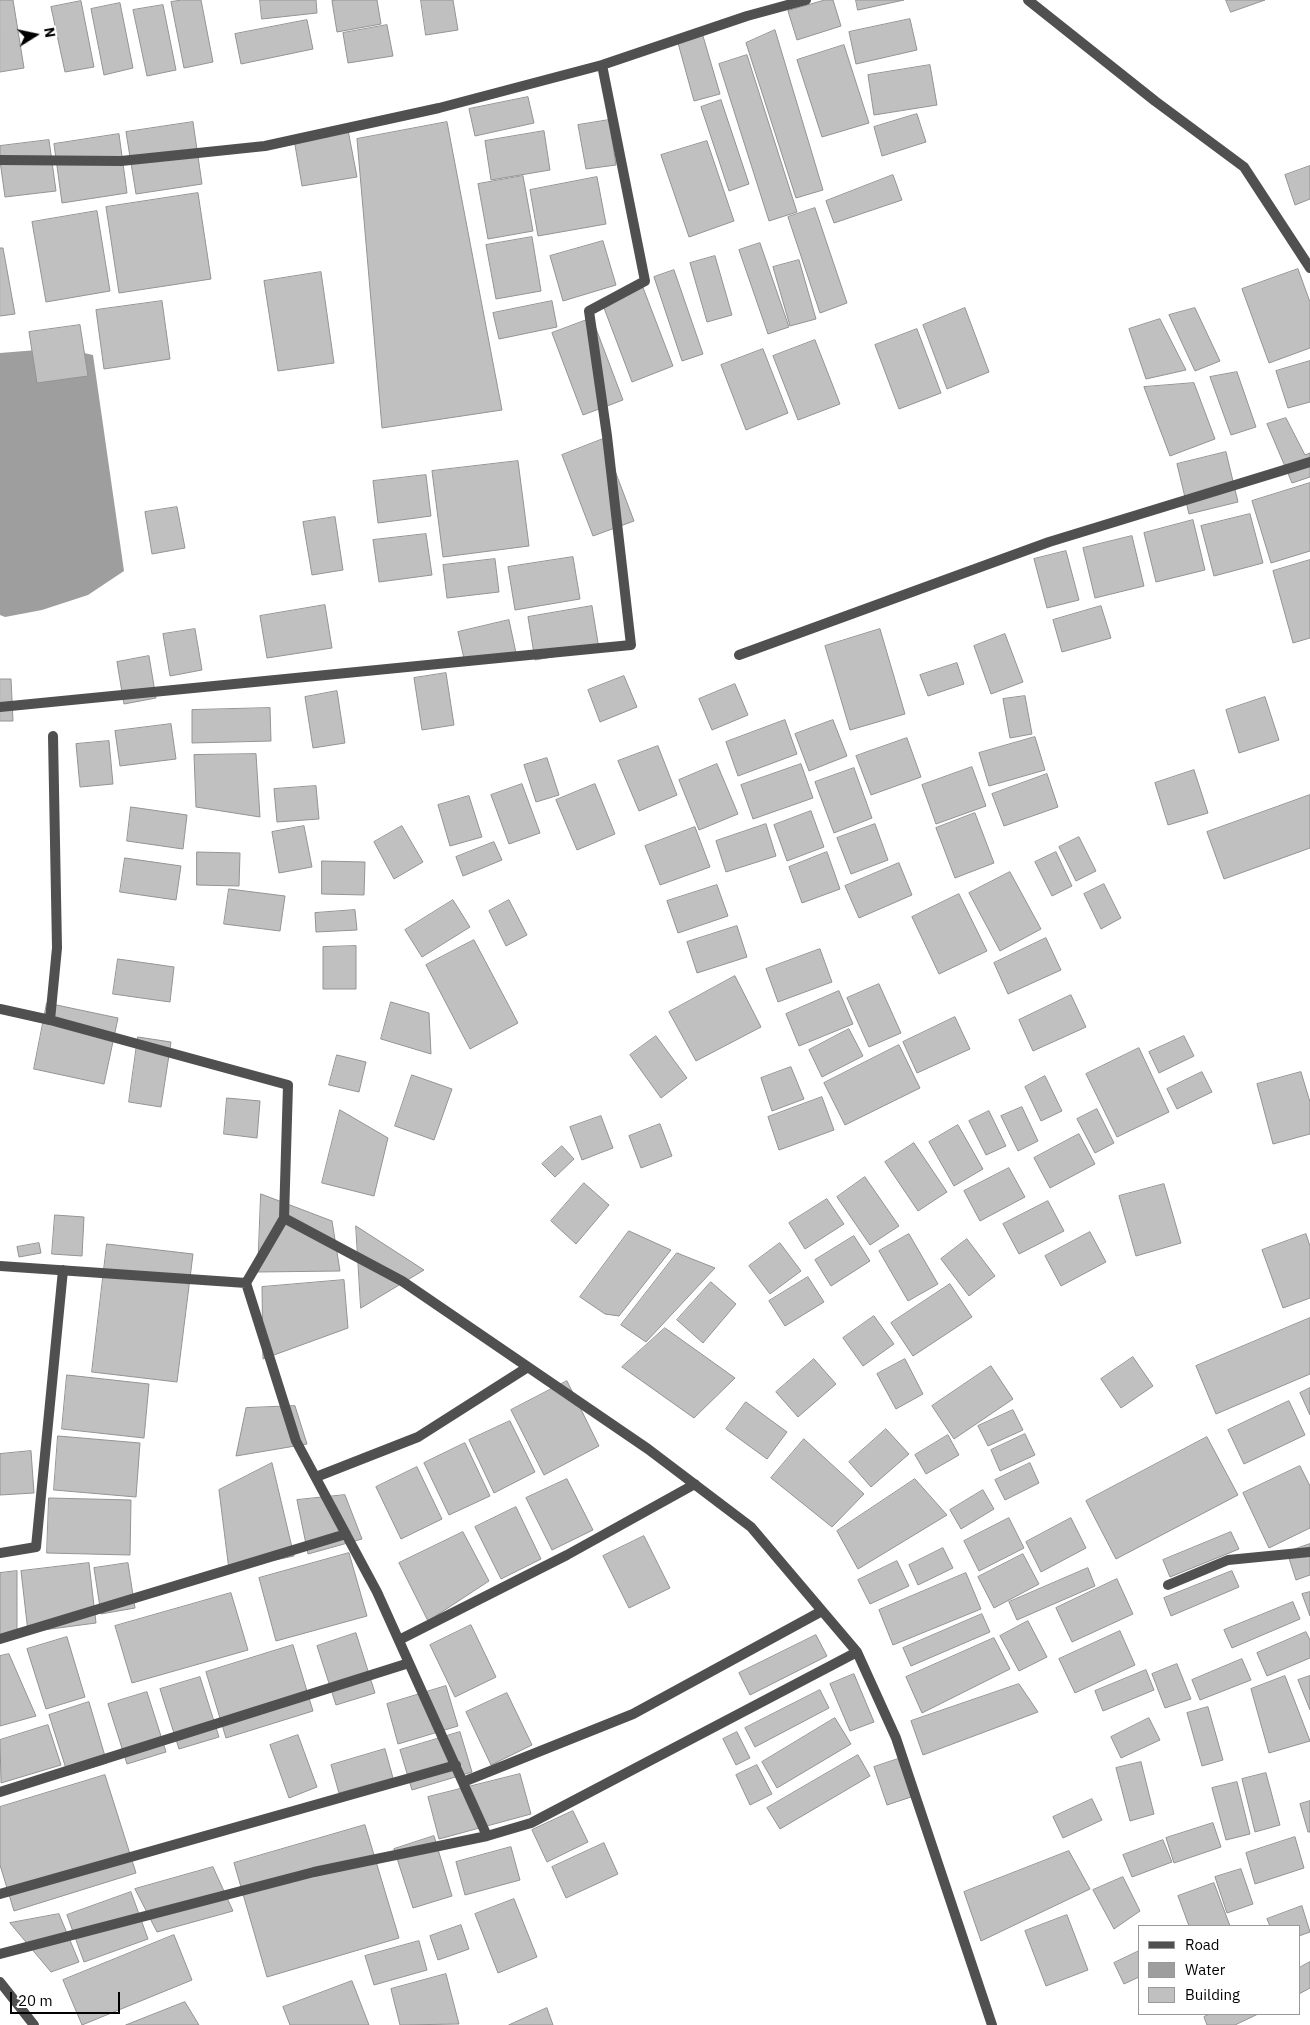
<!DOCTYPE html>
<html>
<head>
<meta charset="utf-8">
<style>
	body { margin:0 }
	#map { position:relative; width:1310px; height:2025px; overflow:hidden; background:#fff; font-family:"IBM Plex Sans",sans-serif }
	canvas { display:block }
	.legend { position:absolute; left:1138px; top:1925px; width:162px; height:90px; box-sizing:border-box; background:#fff; border:1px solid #999; margin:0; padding:6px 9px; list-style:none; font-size:15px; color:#000 }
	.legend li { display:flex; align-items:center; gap:10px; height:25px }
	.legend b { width:25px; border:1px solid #999 }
	.north { position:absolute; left:10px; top:10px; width:50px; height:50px; -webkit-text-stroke:4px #fff; paint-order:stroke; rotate:80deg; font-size:14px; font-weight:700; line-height:20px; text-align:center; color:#000 }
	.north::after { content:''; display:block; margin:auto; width:18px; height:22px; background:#000; clip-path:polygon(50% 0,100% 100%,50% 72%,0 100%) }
	.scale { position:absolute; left:10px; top:1992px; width:110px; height:22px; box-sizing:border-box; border:2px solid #000; border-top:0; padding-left:6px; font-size:15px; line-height:18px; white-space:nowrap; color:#000; -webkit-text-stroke:4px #fff; paint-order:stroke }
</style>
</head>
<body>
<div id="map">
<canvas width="1310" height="2025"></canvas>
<ul class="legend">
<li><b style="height:6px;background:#505050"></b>Road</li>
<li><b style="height:14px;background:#9e9e9e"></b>Water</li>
<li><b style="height:14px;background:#c0c0c0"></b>Building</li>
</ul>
<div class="north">N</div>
<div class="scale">20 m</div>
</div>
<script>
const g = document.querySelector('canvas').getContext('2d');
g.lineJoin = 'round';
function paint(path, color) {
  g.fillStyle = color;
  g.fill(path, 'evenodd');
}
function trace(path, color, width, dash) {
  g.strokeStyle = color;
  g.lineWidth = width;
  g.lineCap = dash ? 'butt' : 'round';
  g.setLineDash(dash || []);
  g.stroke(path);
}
paint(new Path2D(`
	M62,348L93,355L124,571L88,595L42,610L5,617L0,615V353Z`), '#9e9e9e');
const building = new Path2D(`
	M0,0H13L24,68L0,72Z
	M182,0H201L213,62L184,68L171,2Z
	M260,0H316L317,13L262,19Z
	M337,0H377L381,24L337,32L332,1Z
	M421,0H453L458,30L426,35Z
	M825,0H833L841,26L797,40L788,11Z
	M856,0H904L858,10Z
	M1226,0H1265L1231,12Z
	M81,1L94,67L65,72L51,7Z
	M120,3L133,68L104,75L91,9Z
	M163,5L176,70L147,76L133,10Z
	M910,19L917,50L856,64L849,32Z
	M307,20L313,49L241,64L235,34Z
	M387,25L393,56L348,63L343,33Z
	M775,30L823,190L796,198L746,43Z
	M703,36L720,94L694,101L678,43Z
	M844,45L869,123L822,137L797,60Z
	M747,55L797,212L769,221L719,64Z
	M930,65L937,105L874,115L868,75Z
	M528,97L534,123L475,136L469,109Z
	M721,100L749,184L729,191L701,107Z
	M917,114L926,142L882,156L874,127Z
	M609,120L616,165L586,169L578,125Z
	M193,122L202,184L136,194L126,132Z
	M447,122L502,410L382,428L357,139Z
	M348,130L357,177L302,186L294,139Z
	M544,131L550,170L491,180L485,141Z
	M119,134L127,193L62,203L54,144Z
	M49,140L56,191L5,197L0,161V146Z
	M707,141L734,221L689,237L661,155Z
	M1310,166V199L1295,205L1285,175Z
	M893,175L902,200L834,223L826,201Z
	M523,176L533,231L488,239L478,184Z
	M597,177L606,224L538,236L530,190Z
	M198,193L211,279L119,293L106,207Z
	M815,208L847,303L820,313L788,217Z
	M97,211L110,291L46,302L32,222Z
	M532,237L541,291L496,299L486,245Z
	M603,241L616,285L563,301L550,256Z
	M760,243L789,327L768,334L739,250Z
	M0,248H3L15,314L0,316Z
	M715,256L732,315L707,322L690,263Z
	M799,260L816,319L790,326L773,267Z
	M1298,269L1310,302V348L1269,363L1242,289Z
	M674,270L703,354L682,361L654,277Z
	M321,272L334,363L278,371L264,281Z
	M642,285L673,366L632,382L601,300Z
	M162,301L170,359L104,369L96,310Z
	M552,301L557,327L499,339L493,313Z
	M965,308L989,372L947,389L923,325Z
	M1195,308L1220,361L1195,371L1169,315Z
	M592,318L623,400L583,415L552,333Z
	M1160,319L1186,370L1146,379L1129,329Z
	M80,325L88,376L37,383L29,332Z
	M917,329L941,393L899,409L875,345Z
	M815,340L840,404L798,420L773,356Z
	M763,349L788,413L746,430L721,365Z
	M1310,361V402L1288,408L1276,371Z
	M1237,372L1256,427L1231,435L1210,377Z
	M1194,383L1215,439L1170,456L1144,387Z
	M1286,418L1305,455L1310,453V477L1292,483L1267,424Z
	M603,439L634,521L593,536L562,455Z
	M1226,452L1238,502L1189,514L1177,464Z
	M518,461L529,546L443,557L432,471Z
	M426,475L431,516L378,523L373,481Z
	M1310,483V551L1271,563L1252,501Z
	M177,507L185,548L152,554L145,512Z
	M1250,514L1263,563L1214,576L1201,526Z
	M335,517L343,570L312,575L303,522Z
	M1193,520L1205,570L1156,582L1144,533Z
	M426,534L432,575L379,582L373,540Z
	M1132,536L1144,586L1095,598L1083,548Z
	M1066,551L1079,600L1047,608L1034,559Z
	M573,557L580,599L515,610L508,567Z
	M495,559L499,592L447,598L443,565Z
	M1310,560V638L1293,643L1273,571Z
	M325,605L332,648L267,658L260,616Z
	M592,606L599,649L535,660L528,617Z
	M1101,606L1111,638L1062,652L1053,620Z
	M509,620L516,653L465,663L458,632Z
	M195,629L202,670L170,676L163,634Z
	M880,629L905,714L850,730L825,646Z
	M1005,634L1023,682L991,694L974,646Z
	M149,656L156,698L124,704L117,662Z
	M957,663L964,684L928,696L920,675Z
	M446,673L454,725L422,730L414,678Z
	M624,676L637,707L600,722L588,690Z
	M0,679H11L13,721H0Z
	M735,684L748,715L712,730L699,699Z
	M337,691L345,743L313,748L305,697Z
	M1025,696L1032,734L1010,738L1003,699Z
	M1265,697L1279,740L1239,753L1226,710Z
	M270,708L271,741L192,743V710Z
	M785,720L797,754L738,776L726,742Z
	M833,720L847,756L809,771L795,734Z
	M171,724L176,759L120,766L115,731Z
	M1035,737L1045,770L989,786L979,753Z
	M907,738L921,777L871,795L856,756Z
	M109,741L113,784L80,787L76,744Z
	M658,746L677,795L639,811L618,761Z
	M256,754L260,817L196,807L194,755Z
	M547,758L559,795L536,802L524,765Z
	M717,764L738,814L699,830L679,780Z
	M801,764L813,798L753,819L741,785Z
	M972,767L986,806L936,824L922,785Z
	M854,768L872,818L834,833L815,782Z
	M1194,770L1208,813L1168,825L1155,783Z
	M1047,774L1058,807L1004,826L992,794Z
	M522,784L540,833L509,844L491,795Z
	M595,784L615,834L577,850L556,800Z
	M316,786L319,819L277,822L274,789Z
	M1310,795V848L1224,879L1207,832Z
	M469,796L482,837L450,846L438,805Z
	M131,807L187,815L183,849L127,841Z
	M811,811L824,847L787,861L774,825Z
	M975,813L994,863L955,878L936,828Z
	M766,824L776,856L726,872L716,841Z
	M875,824L888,860L851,874L837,838Z
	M304,826L312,867L279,873L272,832Z
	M402,826L423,862L394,879L374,842Z
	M695,827L710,867L660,885L645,846Z
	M1079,837L1096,871L1076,881L1059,847Z
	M494,842L502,860L463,876L456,857Z
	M197,852L240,853L239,886L197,885Z
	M827,852L840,889L802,903L789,867Z
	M1056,852L1072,886L1052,896L1035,862Z
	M125,858L181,866L176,900L120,892Z
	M322,861L365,862L364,895L322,894Z
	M899,863L912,895L859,918L845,886Z
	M1010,872L1041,929L1000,951L969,893Z
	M1104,884L1121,918L1101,929L1084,894Z
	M717,885L728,916L678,933L667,901Z
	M229,889L285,896L280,931L224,924Z
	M959,894L987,951L939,974L912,917Z
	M453,900L470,927L422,957L405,930Z
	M509,900L527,935L506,946L489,911Z
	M355,910L357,930L316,932L315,913Z
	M737,926L747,957L697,973L687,942Z
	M1046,938L1061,970L1008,994L994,963Z
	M474,940L518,1023L470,1049L426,965Z
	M356,946V989H323V947Z
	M820,949L832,982L778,1002L766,969Z
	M118,959L174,967L170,1002L113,994Z
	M735,976L761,1027L696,1061L669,1012Z
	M879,984L901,1033L869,1047L847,998Z
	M839,991L853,1024L799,1046L786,1014Z
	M1071,995L1086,1027L1033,1051L1019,1020Z
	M391,1002L429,1013L431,1054L381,1039Z
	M47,1003L118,1018L104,1084L34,1069Z
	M955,1017L970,1049L917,1073L903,1042Z
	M849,1029L863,1056L822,1077L809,1050Z
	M656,1036L687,1078L661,1098L630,1055Z
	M1184,1036L1194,1056L1159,1073L1149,1052Z
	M138,1037L171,1042L161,1107L129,1102Z
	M899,1045L920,1088L845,1125L824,1083Z
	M1139,1048L1169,1112L1117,1137L1086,1074Z
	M337,1055L366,1062L359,1092L329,1085Z
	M791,1067L804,1099L772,1111L761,1078Z
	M1202,1072L1212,1092L1177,1109L1167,1089Z
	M1301,1072L1310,1102V1134L1273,1144L1257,1084Z
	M412,1075L452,1089L434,1140L395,1126Z
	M1045,1076L1062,1111L1041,1121L1025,1087Z
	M822,1097L834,1130L779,1150L768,1117Z
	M227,1098L260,1101L257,1138L224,1134Z
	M1022,1107L1038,1141L1018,1151L1001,1116Z
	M1097,1109L1114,1143L1095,1153L1077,1119Z
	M340,1110L388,1138L374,1196L322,1183Z
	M989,1111L1006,1146L986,1155L969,1121Z
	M601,1116L613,1148L582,1160L570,1127Z
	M660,1124L672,1156L641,1168L629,1136Z
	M958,1125L983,1169L954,1186L929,1142Z
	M1079,1134L1095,1164L1050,1188L1034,1158Z
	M914,1143L947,1192L918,1211L885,1162Z
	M562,1146L574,1159L555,1177L542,1164Z
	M1009,1168L1025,1197L980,1221L964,1191Z
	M865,1177L899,1226L870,1245L837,1197Z
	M584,1183L609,1205L576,1244L551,1221Z
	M1164,1184L1181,1243L1136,1256L1119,1196Z
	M261,1194L332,1221L340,1271L258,1272Z
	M827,1199L844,1224L805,1249L789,1223Z
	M1048,1201L1064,1231L1019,1254L1003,1224Z
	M55,1215L84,1217L82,1256L52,1254Z
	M356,1226L424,1270L361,1308Z
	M629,1231L671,1250L619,1316L605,1314L580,1297Z
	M1090,1232L1106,1262L1061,1286L1045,1256Z
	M909,1234L938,1284L908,1301L879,1251Z
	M1306,1234L1310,1246V1298L1283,1308L1262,1250Z
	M854,1236L870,1261L831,1286L815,1260Z
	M967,1239L995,1276L969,1296L941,1259Z
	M39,1243L41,1253L19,1257L17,1247Z
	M780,1243L801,1271L770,1294L749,1266Z
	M107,1244L193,1254L177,1382L92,1372Z
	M677,1253L715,1268L646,1342L621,1325Z
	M808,1277L824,1302L785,1326L769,1301Z
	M344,1280L348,1328L263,1359L262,1287Z
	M711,1282L736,1304L703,1343L677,1320Z
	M950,1284L972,1317L913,1356L891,1323Z
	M874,1316L894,1344L863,1366L843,1338Z
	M1310,1318V1374L1216,1414L1196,1366Z
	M665,1328L735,1378L694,1418L622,1367Z
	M1133,1357L1153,1386L1121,1408L1101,1379Z
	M814,1359L836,1384L798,1417L776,1392Z
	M905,1359L923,1394L896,1409L877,1374Z
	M991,1366L1013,1399L954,1439L932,1406Z
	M67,1375L149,1384L144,1438L62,1429Z
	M567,1381L599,1446L544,1475L511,1410Z
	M1310,1388V1415L1300,1393Z
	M1289,1401L1305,1435L1244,1464L1228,1430Z
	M746,1402L787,1432L767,1459L726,1429Z
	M295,1406L307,1444L236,1456L246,1408Z
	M1013,1410L1023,1430L988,1446L978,1426Z
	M510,1421L535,1472L494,1493L469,1440Z
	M886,1429L909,1454L871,1487L849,1462Z
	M1025,1434L1035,1455L1000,1471L991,1450Z
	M948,1435L959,1455L926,1474L915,1455Z
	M58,1436L140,1443L136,1497L54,1490Z
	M1207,1437L1238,1495L1116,1559L1086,1501Z
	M804,1439L864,1494L832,1527L771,1478Z
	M465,1443L490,1496L449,1515L424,1463Z
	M31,1451L34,1493L0,1495V1454Z
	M272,1463L294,1556L229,1570L219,1490Z
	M1030,1463L1039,1483L1005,1500L995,1480Z
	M1300,1466L1310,1486V1528L1269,1548L1243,1493Z
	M417,1467L442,1519L401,1539L376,1487Z
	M567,1479L593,1530L552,1550L526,1498Z
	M915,1479L947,1515L858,1569L837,1531Z
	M983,1490L994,1509L961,1529L950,1510Z
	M345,1495L362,1539L308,1554L297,1500Z
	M49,1498L131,1500L130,1555L47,1553Z
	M516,1507L541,1559L501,1579L475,1527Z
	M1009,1518L1024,1548L979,1571L964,1541Z
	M1071,1518L1086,1548L1041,1572L1026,1542Z
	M463,1532L489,1581L428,1621L399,1563Z
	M1231,1532L1239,1549L1170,1577L1163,1560Z
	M644,1536L670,1588L629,1608L603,1556Z
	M1310,1544V1575L1296,1580L1287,1552Z
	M943,1548L953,1568L918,1585L909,1565Z
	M349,1553L367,1616L276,1641L259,1578Z
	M1023,1554L1039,1584L994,1608L978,1577Z
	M897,1561L909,1586L870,1604L858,1580Z
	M89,1563L96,1623L28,1632L21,1571Z
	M128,1563L135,1608L101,1614L94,1568Z
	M1088,1568L1095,1586L1017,1620L1009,1602Z
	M17,1571V1636L0,1640V1573Z
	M1232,1571L1239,1587L1171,1616L1164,1598Z
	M966,1573L981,1609L893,1645L879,1610Z
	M1117,1579L1133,1614L1072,1642L1056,1608Z
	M1310,1592V1616L1302,1594Z
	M231,1593L248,1650L132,1683L115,1626Z
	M1293,1602L1300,1619L1232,1648L1224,1630Z
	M982,1614L990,1632L911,1666L903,1648Z
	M1028,1621L1047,1657L1019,1671L1000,1636Z
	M471,1625L496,1677L455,1697L430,1645Z
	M1120,1631L1135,1665L1075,1693L1059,1659Z
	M1306,1632L1310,1640V1658L1267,1676L1257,1653Z
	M356,1633L375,1693L336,1705L317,1646Z
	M816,1635L827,1656L750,1695L739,1673Z
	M67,1637L85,1697L46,1709L27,1649Z
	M994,1638L1010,1669L922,1713L906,1677Z
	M293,1645L313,1711L226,1738L206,1672Z
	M9,1654L36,1716L0,1726V1656Z
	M1242,1659L1251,1680L1200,1700L1192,1680Z
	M1177,1664L1191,1699L1165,1708L1152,1674Z
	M1146,1670L1154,1690L1103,1711L1095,1691Z
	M854,1674L874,1722L850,1731L830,1684Z
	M1285,1676L1310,1741L1269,1753L1251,1689Z
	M1310,1676V1710L1298,1680Z
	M200,1677L219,1737L179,1749L160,1689Z
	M1019,1684L1038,1712L923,1755L911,1721Z
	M446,1686L458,1726L398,1744L387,1704Z
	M820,1690L829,1708L755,1747L745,1728Z
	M147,1692L166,1752L127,1764L108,1704Z
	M507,1693L532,1745L491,1765L466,1712Z
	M89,1702L107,1763L68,1775L49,1715Z
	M1208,1707L1223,1760L1202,1766L1187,1713Z
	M835,1718L851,1744L777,1788L762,1762Z
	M1149,1718L1160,1740L1121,1758L1111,1737Z
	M48,1725L61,1765L1,1783L0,1740Z
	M460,1732L472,1772L412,1790L400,1750Z
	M737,1732L750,1758L736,1765L723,1739Z
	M298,1735L317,1787L289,1798L270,1745Z
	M385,1749L393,1778L339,1793L331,1765Z
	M858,1755L870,1776L780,1829L767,1808Z
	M904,1757L917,1795L887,1805L874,1767Z
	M1141,1762L1154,1814L1130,1821L1116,1768Z
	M757,1765L772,1794L750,1805L736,1775Z
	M1266,1773L1280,1825L1255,1832L1242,1779Z
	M520,1774L531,1814L439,1839L428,1797Z
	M105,1775L136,1873L14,1911L0,1865V1807Z
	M1237,1782L1250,1834L1226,1840L1212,1788Z
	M1092,1799L1102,1820L1063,1838L1053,1817Z
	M1310,1801V1832H1308L1300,1804Z
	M573,1811L588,1842L547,1862L532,1830Z
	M1213,1823L1221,1847L1174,1863L1166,1838Z
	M365,1825L399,1938L267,1977L234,1863Z
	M434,1836L452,1896L413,1908L394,1849Z
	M1295,1837L1304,1868L1255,1884L1246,1853Z
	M1163,1840L1172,1862L1132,1877L1123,1855Z
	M604,1843L618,1874L566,1898L552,1867Z
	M511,1847L520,1880L465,1895L456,1862Z
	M1069,1851L1090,1889L981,1941L964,1892Z
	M213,1867L233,1911L157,1932L135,1889Z
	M1241,1869L1253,1904L1227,1913L1215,1877Z
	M1123,1877L1140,1911L1114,1929L1093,1890Z
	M1214,1883L1230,1926H1189L1178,1896Z
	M131,1892L148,1939L84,1962L67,1915Z
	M514,1899L537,1957L498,1973L475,1914Z
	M1302,1906L1310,1932L1299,1936V1926H1270L1267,1919Z
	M59,1914L79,1962L51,1972L10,1923Z
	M1067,1915L1088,1970L1046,1986L1025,1931Z
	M461,1925L469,1949L438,1960L430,1936Z
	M174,1935L192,1980L82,2025L63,1980Z
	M419,1941L427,1970L374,1985L365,1956Z
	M1139,1951V1977L1124,1984L1114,1963Z
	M1310,1962V1988L1299,1994V1968Z
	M446,1974L459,2024L400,2025L391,1989Z
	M352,1981L369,2025H290L283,2007Z
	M185,2002L199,2025H126Z
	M547,2008L553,2025H509Z
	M1210,2014H1258L1235,2025H1207L1204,2017Z`);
paint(building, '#c0c0c0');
trace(building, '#949494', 1);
trace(new Path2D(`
	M1028,0L1155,101L1244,167L1310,268
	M0,160L121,161L265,146L439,108L602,65L747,16L806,0
	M739,655L1049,542L1310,462
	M0,707L631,645L607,436L589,311L645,281L602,65
	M0,1009L50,1020L288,1085L284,1218L402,1281L648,1449L751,1527L857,1652
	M50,1020L57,948L53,736
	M0,1266L246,1283L284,1218
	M246,1283L296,1441L377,1592L487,1836
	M316,1477L418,1437L528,1367
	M0,1553L36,1547L63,1270
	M1168,1585L1228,1560L1310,1552
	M0,1639L346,1534
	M399,1640L567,1555L695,1484
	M463,1782L633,1714L822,1611
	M0,1792L409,1663
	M0,1894L456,1765
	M0,1954L314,1872L487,1836L531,1823L857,1652L896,1738L992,2025
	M0,1982L34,2025`), '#505050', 10);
</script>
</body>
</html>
